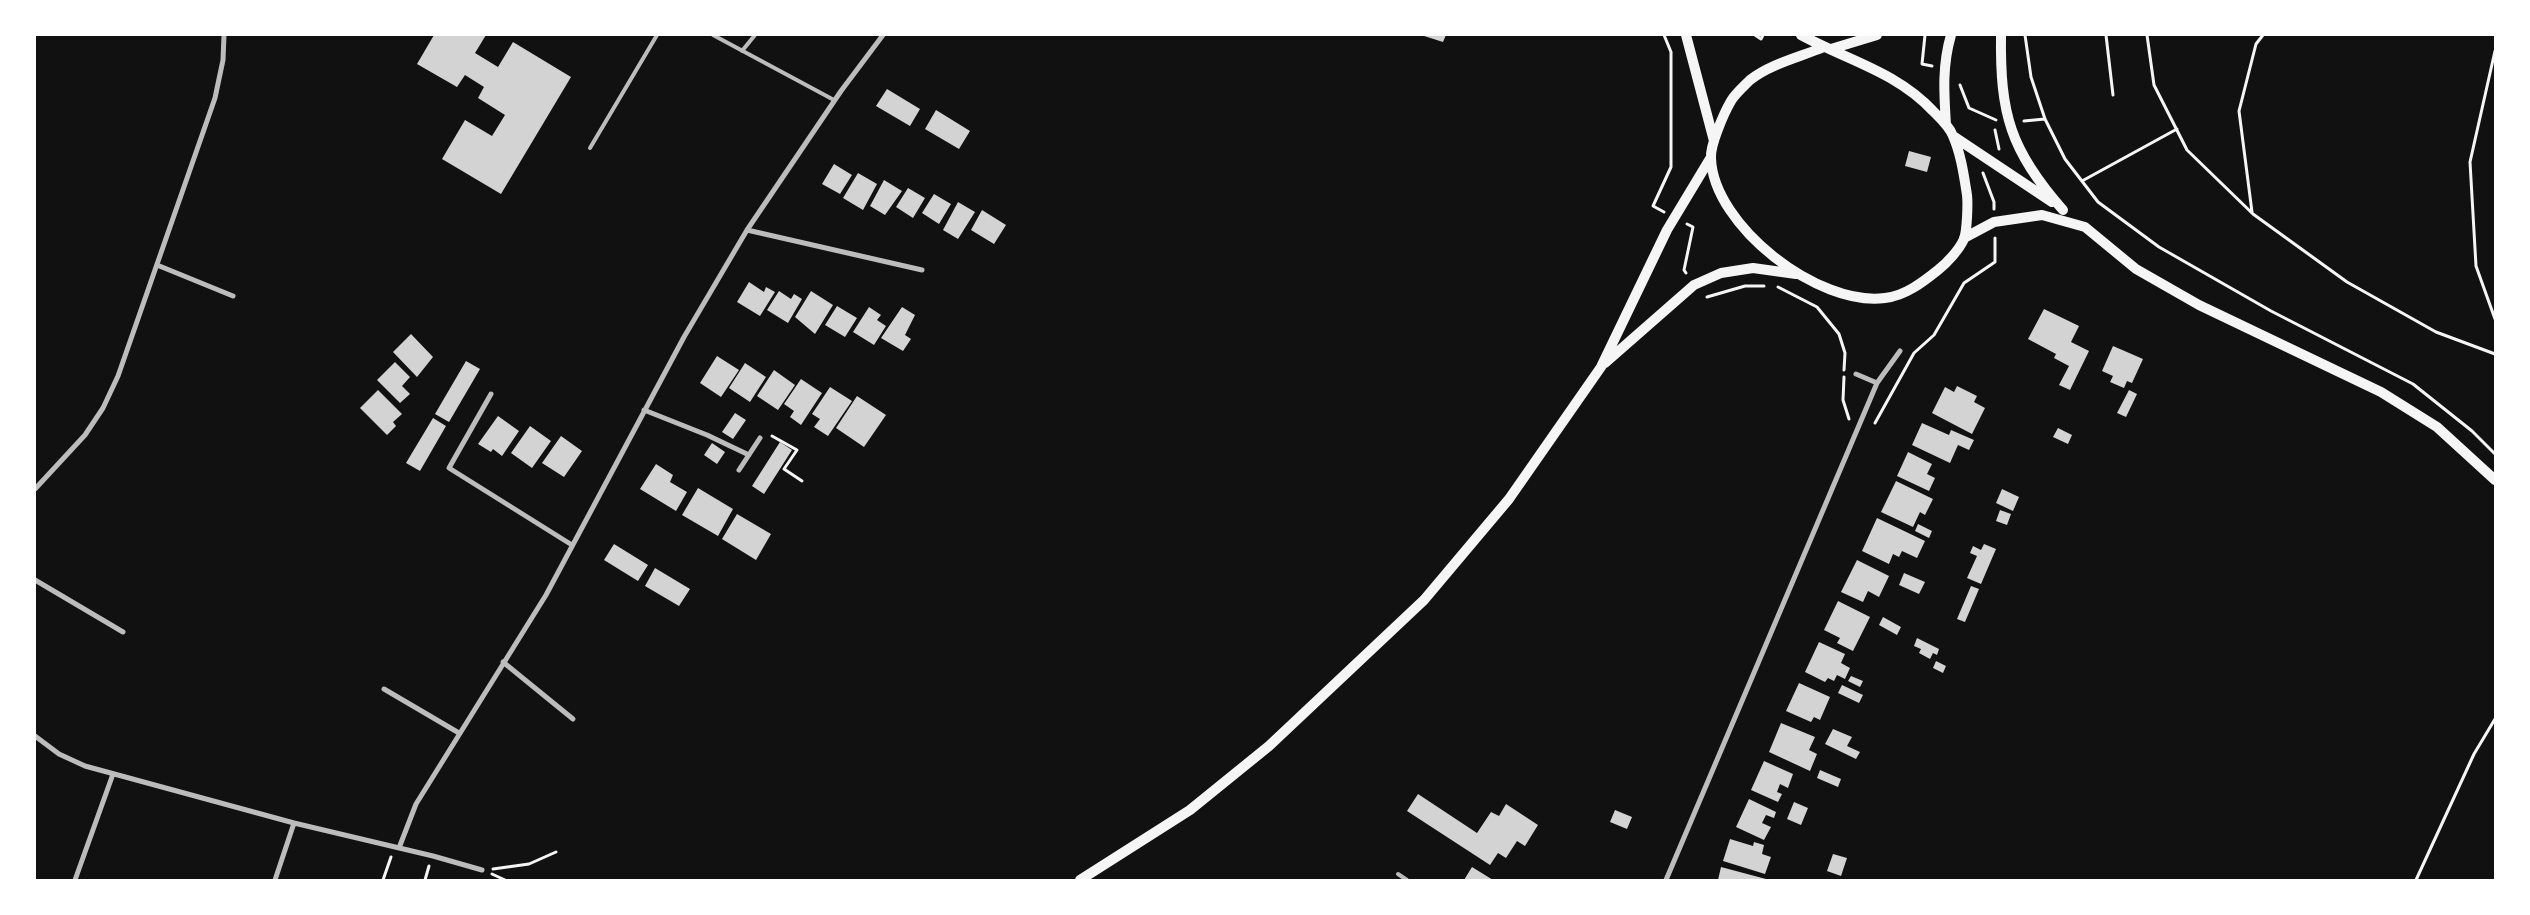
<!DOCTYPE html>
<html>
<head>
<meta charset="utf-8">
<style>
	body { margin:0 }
	#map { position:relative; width:2530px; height:915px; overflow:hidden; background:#111; font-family:Signika,sans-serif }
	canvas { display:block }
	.frame { position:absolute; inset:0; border:36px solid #fff; pointer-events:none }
</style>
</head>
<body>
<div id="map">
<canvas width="2530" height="915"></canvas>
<div class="frame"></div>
</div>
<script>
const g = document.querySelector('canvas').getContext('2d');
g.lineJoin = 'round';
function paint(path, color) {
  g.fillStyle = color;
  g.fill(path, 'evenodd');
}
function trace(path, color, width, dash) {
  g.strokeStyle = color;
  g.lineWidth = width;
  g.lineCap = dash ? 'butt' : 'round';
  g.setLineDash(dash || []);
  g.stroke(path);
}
paint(new Path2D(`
	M434,35H486L475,53L498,67L513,42L571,77L501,194L442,159L465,120L492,136L505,115L478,98L484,87L465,75L457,87L417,64Z
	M1421,35H1446L1443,42Z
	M887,89L920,109L910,126L876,106Z
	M936,110L970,131L959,149L925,129Z
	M1909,151L1931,157L1927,172L1905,166Z
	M834,164L852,175L840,194L822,184Z
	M858,173L877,184L863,210L843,198Z
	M884,180L902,191L885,215L870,206Z
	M908,188L925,198L913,218L896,207Z
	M934,194L951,204L939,224L922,213Z
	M958,202L975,212L958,239L943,230Z
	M982,210L1006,225L994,244L971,230Z
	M749,282L764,292L766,287L775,292L760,316L737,302Z
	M779,291L791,299L794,294L802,299L788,323L767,310Z
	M811,291L833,305L815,334L795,317Z
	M837,306L857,318L845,337L825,325Z
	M869,307L881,315L877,320L886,326L874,345L853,332Z
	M902,307L915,315L905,335L911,339L903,351L881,338Z
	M2044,309L2079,326L2071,342L2089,351L2070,390L2059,385L2069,366L2054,358L2056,354L2028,339Z
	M411,334L433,357L417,377L393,352Z
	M2113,346L2143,359L2132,383L2127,381L2124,388L2110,382L2113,376L2102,371Z
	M717,356L739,370L721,397L700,383Z
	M466,361L480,369L449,422L435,414Z
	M395,362L410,377L402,386L410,394L400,403L377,380Z
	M745,363L766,377L750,402L729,388Z
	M774,370L795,385L778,410L757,396Z
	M801,379L822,393L801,425L790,417L794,411L784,404Z
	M1957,386L1977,396L1974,402L1985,408L1972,434L1932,413L1945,387L1954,392Z
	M830,387L852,401L828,436L814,427L820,419L812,414Z
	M378,390L402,414L393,422L396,426L387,435L360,408Z
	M2129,390L2137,394L2126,417L2117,413Z
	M857,396L886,415L864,447L836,428Z
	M735,413L746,420L733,439L722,432Z
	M498,416L519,431L502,456L493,449L491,452L478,444Z
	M433,418L446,426L420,471L406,463Z
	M1922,423L1949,435L1951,430L1974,440L1969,450L1958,445L1950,463L1912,445Z
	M530,426L551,441L532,468L511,453Z
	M2058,428L2072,435L2068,444L2053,437Z
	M561,436L582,451L564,477L542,463Z
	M780,442L792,450L764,494L752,486Z
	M712,443L725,452L717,464L704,455Z
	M1908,452L1932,464L1927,474L1935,478L1929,491L1897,476Z
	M656,464L673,475L670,482L687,492L676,511L640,489Z
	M1896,481L1933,499L1925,515L1920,512L1913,527L1881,512Z
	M698,488L733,509L718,536L682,515Z
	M2002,489L2019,497L2013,511L1996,503Z
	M2000,510L2011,514L2007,525L1996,521Z
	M737,514L771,534L756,560L722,539Z
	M1877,518L1925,541L1917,558L1902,551L1899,557L1893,554L1889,564L1862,551Z
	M1918,524L1932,531L1929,538L1915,531Z
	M614,544L648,565L638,581L604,560Z
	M1984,544L1996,549L1981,584L1967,578L1977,556L1970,553L1973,546L1981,550Z
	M1857,560L1889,576L1879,597L1868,591L1863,602L1841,592Z
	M655,568L690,589L679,606L645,586Z
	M1904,573L1925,582L1919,594L1899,585Z
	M1971,586L1979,589L1965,622L1957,619Z
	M1838,601L1870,617L1853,651L1837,643L1840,638L1824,630Z
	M1883,617L1901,627L1897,635L1879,625Z
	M1917,638L1939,649L1937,655L1933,653L1930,659L1919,653L1921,649L1914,646Z
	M1819,642L1845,654L1841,663L1850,668L1845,679L1837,675L1834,681L1828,678L1825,682L1805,672Z
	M1936,661L1946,666L1943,673L1933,668Z
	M1851,676L1863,681L1860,687L1848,681Z
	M1799,683L1830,697L1820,720L1814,717L1811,722L1786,711Z
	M1842,685L1863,695L1859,703L1838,693Z
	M1781,723L1815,737L1809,750L1817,754L1810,771L1769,752Z
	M1833,729L1852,737L1847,746L1860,752L1856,759L1825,744Z
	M1764,761L1793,774L1788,788L1780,784L1777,792L1782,794L1778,802L1751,790Z
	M1820,770L1841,779L1838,787L1817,778Z
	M1418,794L1477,833L1491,812L1499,816L1506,804L1538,825L1525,846L1517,841L1506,858L1498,853L1490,865L1407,811Z
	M1749,799L1776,812L1774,818L1766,815L1762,823L1771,827L1764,840L1736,827Z
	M1794,802L1808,808L1801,825L1787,819Z
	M1615,810L1632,817L1627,829L1610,822Z
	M1730,839L1753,846L1754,842L1764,845L1762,854L1771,857L1765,874L1723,861Z
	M1833,854L1847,858L1841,876L1827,871Z
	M1472,867L1493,880H1464Z
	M1721,867L1766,879L1765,880H1718Z`), '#d3d3d3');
trace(new Path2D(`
	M1755,35L1761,39L1763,35
	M1925,35L1922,64L1932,66
	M2025,35L2031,77L2045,119L2065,159L2098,202L2159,247L2271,311L2413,384L2472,431L2495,454
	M2106,35L2113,95
	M2147,35L2154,85L2187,150L2253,214L2347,282L2436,332L2495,354
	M2495,51L2470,162L2476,266L2495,319
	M1960,85L1969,108L1996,120
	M2024,121L2045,119
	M1995,130L1999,149
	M1983,173L1994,202V209
	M2082,181L2177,129
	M1664,212L1653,206L1671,167V52L1664,35
	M2252,212L2239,111L2256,44L2263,35
	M1686,273L1684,270L1693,227L1687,224
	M1778,287L1817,307L1839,334L1845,353L1844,370
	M1707,297L1745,286H1764
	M1844,377L1843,400L1849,419
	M1875,423L1914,353L1934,335L1964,283L1995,262V238
	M772,436L797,450L784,469L802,481
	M493,869L529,864L556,852
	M492,874L505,880
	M383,880L391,857
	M425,880L429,866
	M2416,880L2474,754L2495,719`), '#f5f5f5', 3);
trace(new Path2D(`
	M713,35L834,100
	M742,51L755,35
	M590,148L657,35
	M1398,874L1407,880`), '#bcbcbc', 4);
trace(new Path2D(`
	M747,230L922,270
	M157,265L233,296
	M1856,374L1877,383
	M491,394L449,468L572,545
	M644,410L707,435L749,455
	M739,470L760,438
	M35,489L85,435L103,408L118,376L215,98L223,60L224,35
	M35,580L123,632
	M503,662L573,719
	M384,689L459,733
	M35,736L59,754L85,766L294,823L433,856L482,870
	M399,848L416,804L546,595L684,337L747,230L841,91L883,35
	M75,880L113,774
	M275,880L294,823
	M1666,880L1877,383L1900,351`), '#bcbcbc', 5);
trace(new Path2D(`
	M1686,35L1714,141
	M1801,35C1847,60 1897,72 1933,111C1941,119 1949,126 1953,136C1961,154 1964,176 1967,195C1968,204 1967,231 1964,239C1959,250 1947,263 1938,270C1923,282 1905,296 1885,298C1819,307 1713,226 1711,158C1710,145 1724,113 1731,101C1735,94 1744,86 1750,80C1770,64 1800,57 1824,47
	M2001,35C2000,114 2010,150 2063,210
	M1831,49L1877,35
	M1946,125C1944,93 1942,66 1951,35
	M1953,136L2052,202
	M1964,238L1994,222L2042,215L2085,227L2136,269L2199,305L2381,392L2437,427L2495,480
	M1605,363L1694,285L1721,273L1753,268L1796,274
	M1080,880L1190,810L1269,746L1424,600L1509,499L1601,367L1667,230L1711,157`), '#f5f5f5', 10);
</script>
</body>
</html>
